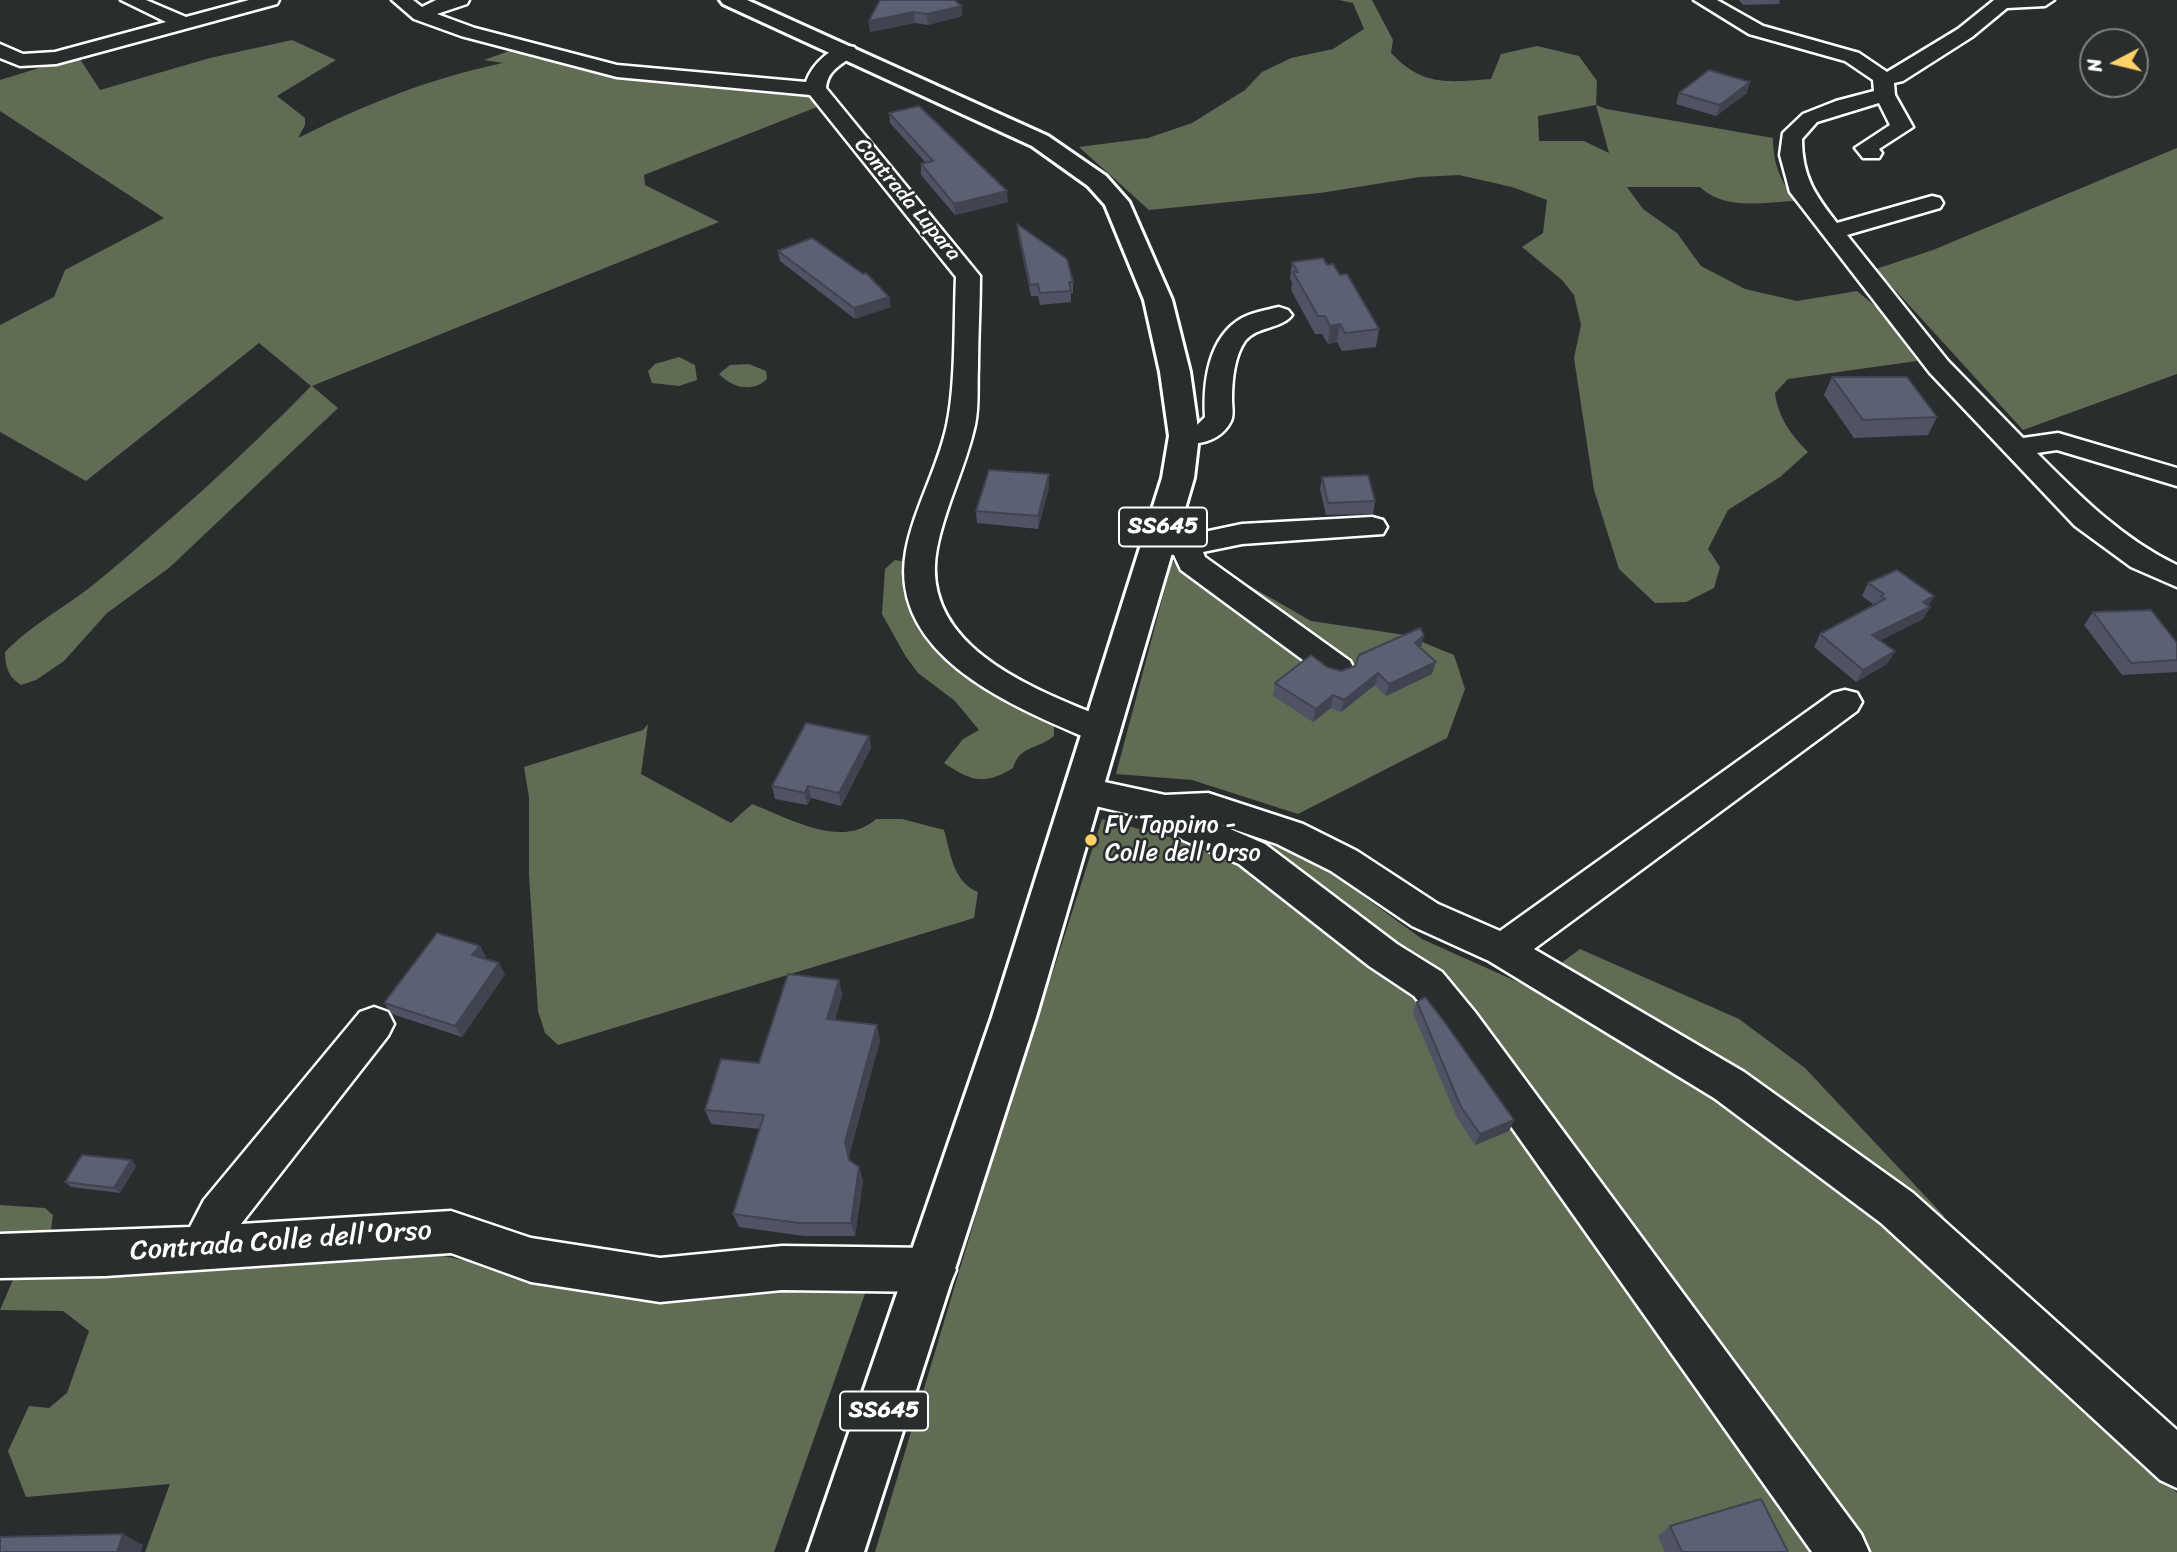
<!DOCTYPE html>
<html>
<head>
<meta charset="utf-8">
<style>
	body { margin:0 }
	#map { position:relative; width:2177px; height:1552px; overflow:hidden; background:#2a2d2e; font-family:Sriracha,sans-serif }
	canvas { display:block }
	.north { position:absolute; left:2079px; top:28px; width:70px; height:70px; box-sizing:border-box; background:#2a2d2e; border:2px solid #7f8182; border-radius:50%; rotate:263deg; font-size:19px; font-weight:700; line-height:28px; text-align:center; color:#fff }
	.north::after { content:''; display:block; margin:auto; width:24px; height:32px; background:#ffd166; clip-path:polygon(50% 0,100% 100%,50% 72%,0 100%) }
</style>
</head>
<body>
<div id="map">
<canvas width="2177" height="1552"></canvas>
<div class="north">N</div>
</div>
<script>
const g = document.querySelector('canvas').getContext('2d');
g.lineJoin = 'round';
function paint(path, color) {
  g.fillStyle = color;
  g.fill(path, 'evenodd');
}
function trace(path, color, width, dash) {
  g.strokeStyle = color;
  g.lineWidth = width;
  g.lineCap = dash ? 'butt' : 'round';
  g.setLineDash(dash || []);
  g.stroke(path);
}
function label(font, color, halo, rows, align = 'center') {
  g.font = font + ' Sriracha,sans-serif';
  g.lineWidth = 5;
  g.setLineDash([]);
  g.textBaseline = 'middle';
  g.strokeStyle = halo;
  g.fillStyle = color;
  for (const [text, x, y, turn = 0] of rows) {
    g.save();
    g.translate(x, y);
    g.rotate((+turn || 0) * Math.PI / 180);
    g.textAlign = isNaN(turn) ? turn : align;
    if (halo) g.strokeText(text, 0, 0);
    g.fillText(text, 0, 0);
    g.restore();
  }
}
paint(new Path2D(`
	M1339,0H1372L1393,40L1391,53C1423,87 1448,82 1491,79L1501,54L1537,46L1579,56L1597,81L1596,105L1606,109L1773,138C1773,164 1780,179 1795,201C1763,202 1725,211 1700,187H1627L1643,209L1677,233L1701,266L1745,289L1797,301L1857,291L1880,310L1917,361L1788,379L1775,393C1778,417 1791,435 1808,452L1780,477L1728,510L1708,549L1720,567L1714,588L1686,602L1655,603L1619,569L1594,490L1574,358L1581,325L1574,295L1562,280L1522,247L1543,233L1547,200L1512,187L1459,175L1420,177L1320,193L1149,210L1079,147L1148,138L1192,123L1245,90L1262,72L1291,58L1333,49L1364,29L1353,3ZM1596,105L1609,153L1584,141H1539L1538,116Z
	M292,40L336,60L277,96L305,118V125L298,138C364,105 430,78 503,63L484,60L512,50L602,71L810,95L822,105L644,175L645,185L719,222L312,386L338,408L169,568L107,613L64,661L36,680L21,685C8,677 5,666 5,652C33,623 68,606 98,581C172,519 244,455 311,386L259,343L86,481L0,432V325L54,297L65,270L164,218L0,111V80L78,56L100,90L210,58Z
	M2177,148V374L2023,430L1876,269L1933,250Z
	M679,357L695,365L697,380L679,386L652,383L648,371L655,364Z
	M749,364L766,371L767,379C752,393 733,388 719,374L730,365Z
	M895,560L907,562C908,578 906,595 912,610C925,645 1021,700 1054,725V736C1037,750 1020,745 1013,768C984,786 971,781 944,763L963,739L979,730L955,701L918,673L906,657L882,614L885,569Z
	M1172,562L1217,567L1311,621L1405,635L1454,655L1465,689L1447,738L1298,814L1192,780L1116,774Z
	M648,724L641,774L731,823L752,804C789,818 842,850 876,819H902L944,830C951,854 953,882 978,892L974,918L558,1045L545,1033L538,1011L529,875V797L524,767L643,730Z
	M1102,819L1184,841L1254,873L1235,830L1318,863L1422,939L1529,987L1580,949L1739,1019L1805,1068L1944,1216L1928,1257L2078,1393L2177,1493V1552H875L994,1155Z
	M0,1205L45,1208L53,1215L51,1230L40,1244L0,1243Z
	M330,1254L439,1255L524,1273L674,1297H716L756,1290L867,1288L774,1552H145L170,1484L26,1497L8,1451L29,1406L49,1408L67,1393L89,1331L63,1311L0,1310L15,1275Z`), '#606c53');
const minor = new Path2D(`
	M121,0H146L186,17L249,0H279L277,4L56,64L20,66L0,58V44L23,54L55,52L166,22Z
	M392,0H413L422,7L436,0H469L467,4L437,14L475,28L617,65L806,82C812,64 834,42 854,47L857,51C845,65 828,67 826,88L980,276C980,306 978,337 978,367C977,386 979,406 975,425C966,467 945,506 937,548C917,650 1042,692 1115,722L1120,731L1115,740L1103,744L1091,740C1015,707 887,657 906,551C914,508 938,468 947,425C956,384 954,320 956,277L810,95L617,77L461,36L414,19Z
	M1694,0H1717L1763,26L1859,53L1887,72L1958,29L1994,0H2054L2045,6L2007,8L1972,37L1903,81L1894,83L1895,95L1913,127L1879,149L1882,153L1879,158H1863L1855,148L1890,125L1879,103L1817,122L1802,139C1802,176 1815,195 1837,223L1932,196L1940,198L1943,203L1940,208L1847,235L1948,361L2023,438L2058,433L2177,468V486L2057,450L2037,453C2080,496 2121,538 2177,565V587L2131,567L2075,526L1930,373L1790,192L1780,155L1783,133L1803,114L1836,101L1874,91L1873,80L1845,61L1749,34Z
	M1279,307L1288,310L1292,315C1282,329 1257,326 1245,341C1234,357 1232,381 1232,400C1232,406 1234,415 1231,421C1221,442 1195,447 1174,442L1170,436L1174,430L1196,426L1205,417C1203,383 1208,337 1242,318C1253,312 1267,310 1279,307Z
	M1372,517L1383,520L1387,527L1383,534L1242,544L1203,552L1205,557L1350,661L1354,669L1350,677L1338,681L1326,677L1181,570L1174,555L1147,551L1143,544L1147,537L1158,534L1185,536L1242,524Z
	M1845,690L1857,693L1862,702L1857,711L1534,949L1744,1072L1913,1193L2177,1430V1488L2160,1480L1881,1223L1714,1098L1489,961L1412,926L1331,871L1277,844L1221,825L1265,844L1397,944L1442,972L1475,1012L1861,1534L1869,1552H1812L1447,1036L1414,996L1369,966L1239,864L1183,840L1155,820L1074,801L1068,791L1074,781L1086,778L1165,795L1208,793L1303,824L1357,851L1438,904L1500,931L1833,693Z
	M374,1007L388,1012L394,1024L388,1036L241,1224L451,1211L531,1238L660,1258L782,1246L933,1248L949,1254L956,1270L949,1286L933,1292L782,1290L660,1302L531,1282L451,1253L105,1276L0,1278V1234L190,1227L204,1200L360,1012Z`);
const major = new Path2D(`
	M720,0H747L1048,136L1106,176L1129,202L1172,300L1190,372L1199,436L1194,478L1036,1017L864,1552H808L992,1017L1162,478L1169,436L1160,372L1144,300L1105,205L1088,186L1032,146L723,4Z`);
trace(minor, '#fff', 5);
trace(major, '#fff', 6);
paint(minor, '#2a2d2e');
paint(major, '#2a2d2e');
paint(new Path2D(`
	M880,0L962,16L928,25L915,23L870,32L869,21Z
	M1739,0H1780L1779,4L1743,5Z
	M1679,93H1747L1716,116L1676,104Z
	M889,113L1008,202L955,215L921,175V164L926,163L890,123Z
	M1017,224L1073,282V293H1071V302L1040,305L1038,296H1031L1018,235Z
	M778,251L891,307L855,319L780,261Z
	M1292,262L1340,275L1379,329L1376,347L1342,351L1337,342L1328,344L1322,334H1315L1291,290L1292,283L1290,279Z
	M1832,377L1937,417L1928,435L1854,438L1824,395Z
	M1322,477L1375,501L1373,514L1326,515L1320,489Z
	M1049,487L1038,529L977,523L976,511Z
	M1868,583L1930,607L1923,619L1879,641L1895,651L1887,664L1856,682L1814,647L1820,634L1874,605L1862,596Z
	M2093,612L2177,643V672L2122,675L2084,625Z
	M1421,648L1432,674L1386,696L1375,685L1341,712L1331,708L1313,722L1273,696L1275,683L1327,667L1341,671Z
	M869,736L871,748L841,806L811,798L807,805L775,799L772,786Z
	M480,946L486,957L485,959L505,974L462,1037L392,1014L384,1003Z
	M839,980L842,995L835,1020L880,1040L849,1156L850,1161L859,1167L863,1181L855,1236H804L739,1227L733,1214L760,1129L711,1124L705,1110L759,1063Z
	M1417,1002L1514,1120L1509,1131L1475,1145L1457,1118L1413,1013Z
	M131,1160L136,1166L120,1193L71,1187L65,1182Z
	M1670,1526L1788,1552H1665L1658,1536Z`), '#4f5363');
paint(new Path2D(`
	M962,6V16L928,25L927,14Z
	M914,12L915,23L870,32L869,21Z
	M1750,82L1747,93L1716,116L1720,105Z
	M1007,191L1008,202L955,215L954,204Z
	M889,297L891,307L855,319L854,308Z
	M1340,324L1337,342L1328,344L1330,326Z
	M1049,474V487L1038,529V516Z
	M1934,596L1928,608L1930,607L1923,619L1865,648L1872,635L1923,602Z
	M1424,635L1421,648L1415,643Z
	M1895,651L1887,664L1856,682L1863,670Z
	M1436,662L1432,674L1386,696L1389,684Z
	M1378,673L1375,685L1341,712L1344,700Z
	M1333,695L1331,708L1313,722L1316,709Z
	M869,736L871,748L841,806L839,793Z
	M808,786L811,798L807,805L805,793Z
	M480,946L486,957L479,967L472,955Z
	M499,963L505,974L462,1037L455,1026Z
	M839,980L842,995L831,1034L827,1019Z
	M877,1025L880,1040L849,1156L853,1174L845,1142Z
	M1514,1120L1509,1131L1475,1145L1480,1134Z
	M131,1160L136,1166L120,1193L114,1188Z
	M859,1167L863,1181L855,1236L851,1223Z
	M123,1534L143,1545L141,1552H117Z`), '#404350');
const building = new Path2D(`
	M880,0H954L962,6L927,14L914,12L869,21Z
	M1709,70L1750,82L1720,105L1679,93Z
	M919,106L1007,191L954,204L921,164L933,161L889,113Z
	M1017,224L1067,259L1073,282H1069L1071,291L1040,293L1038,284L1030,285Z
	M812,238L863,274L866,273L889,297L854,308L778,251Z
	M1323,258L1327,265L1333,264L1340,275L1347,274L1379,329L1345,333L1340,324L1330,326L1325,316H1318L1293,272H1298L1292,262Z
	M1832,377H1907L1937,417L1863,420Z
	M989,470L1049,474L1038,516L976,511Z
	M1368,475L1375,501L1328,503L1322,477Z
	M1897,570L1934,596L1923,602L1930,607L1872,635L1895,651L1863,670L1820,634L1885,599L1881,596L1884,594L1868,583Z
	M2151,610L2177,643V660L2131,663L2093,612Z
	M1420,628L1424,635L1415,643L1436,662L1389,684L1378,673L1344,700L1333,695L1316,709L1275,683L1311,655L1327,667L1341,671L1355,666L1359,655Z
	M806,723L869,736L839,793L808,786L805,793L772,786Z
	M437,933L480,946L472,955L499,963L455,1026L384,1003Z
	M788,974L839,980L827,1019L877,1025L845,1142L849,1160L859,1167L851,1223H799L733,1214L764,1115L705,1110L721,1059L759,1063Z
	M1425,997L1443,1020L1514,1120L1480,1134L1461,1107L1417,1002Z
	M82,1155L131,1160L114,1188L65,1182Z
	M1761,1499L1788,1552H1682L1670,1526Z
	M123,1534L117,1552H0V1537Z`);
paint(building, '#5c6073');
trace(building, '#404350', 2);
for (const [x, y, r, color] of [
	[1091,840,7,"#ffd166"]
]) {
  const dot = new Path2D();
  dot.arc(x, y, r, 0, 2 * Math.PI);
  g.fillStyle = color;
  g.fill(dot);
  trace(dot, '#2a2d2e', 2.5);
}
label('21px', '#fff', '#2a2d2e', [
	["Contrada Lupara",907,200,50]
]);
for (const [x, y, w] of [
	[1163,527,88],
	[884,1411,88]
]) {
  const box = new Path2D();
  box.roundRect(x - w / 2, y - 19.5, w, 39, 5);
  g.fillStyle = '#2a2d2e';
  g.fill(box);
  trace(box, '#fff', 2);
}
label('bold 23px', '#fff', null, [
	["SS645",1163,527],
	["SS645",884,1411]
]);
label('24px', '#fff', '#2a2d2e', [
	["FV Tappino -",1105,826],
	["Colle dell'Orso",1105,854]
], 'left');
label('28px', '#fff', '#2a2d2e', [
	["Contrada Colle dell'Orso",281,1242,-4]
]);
</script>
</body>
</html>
